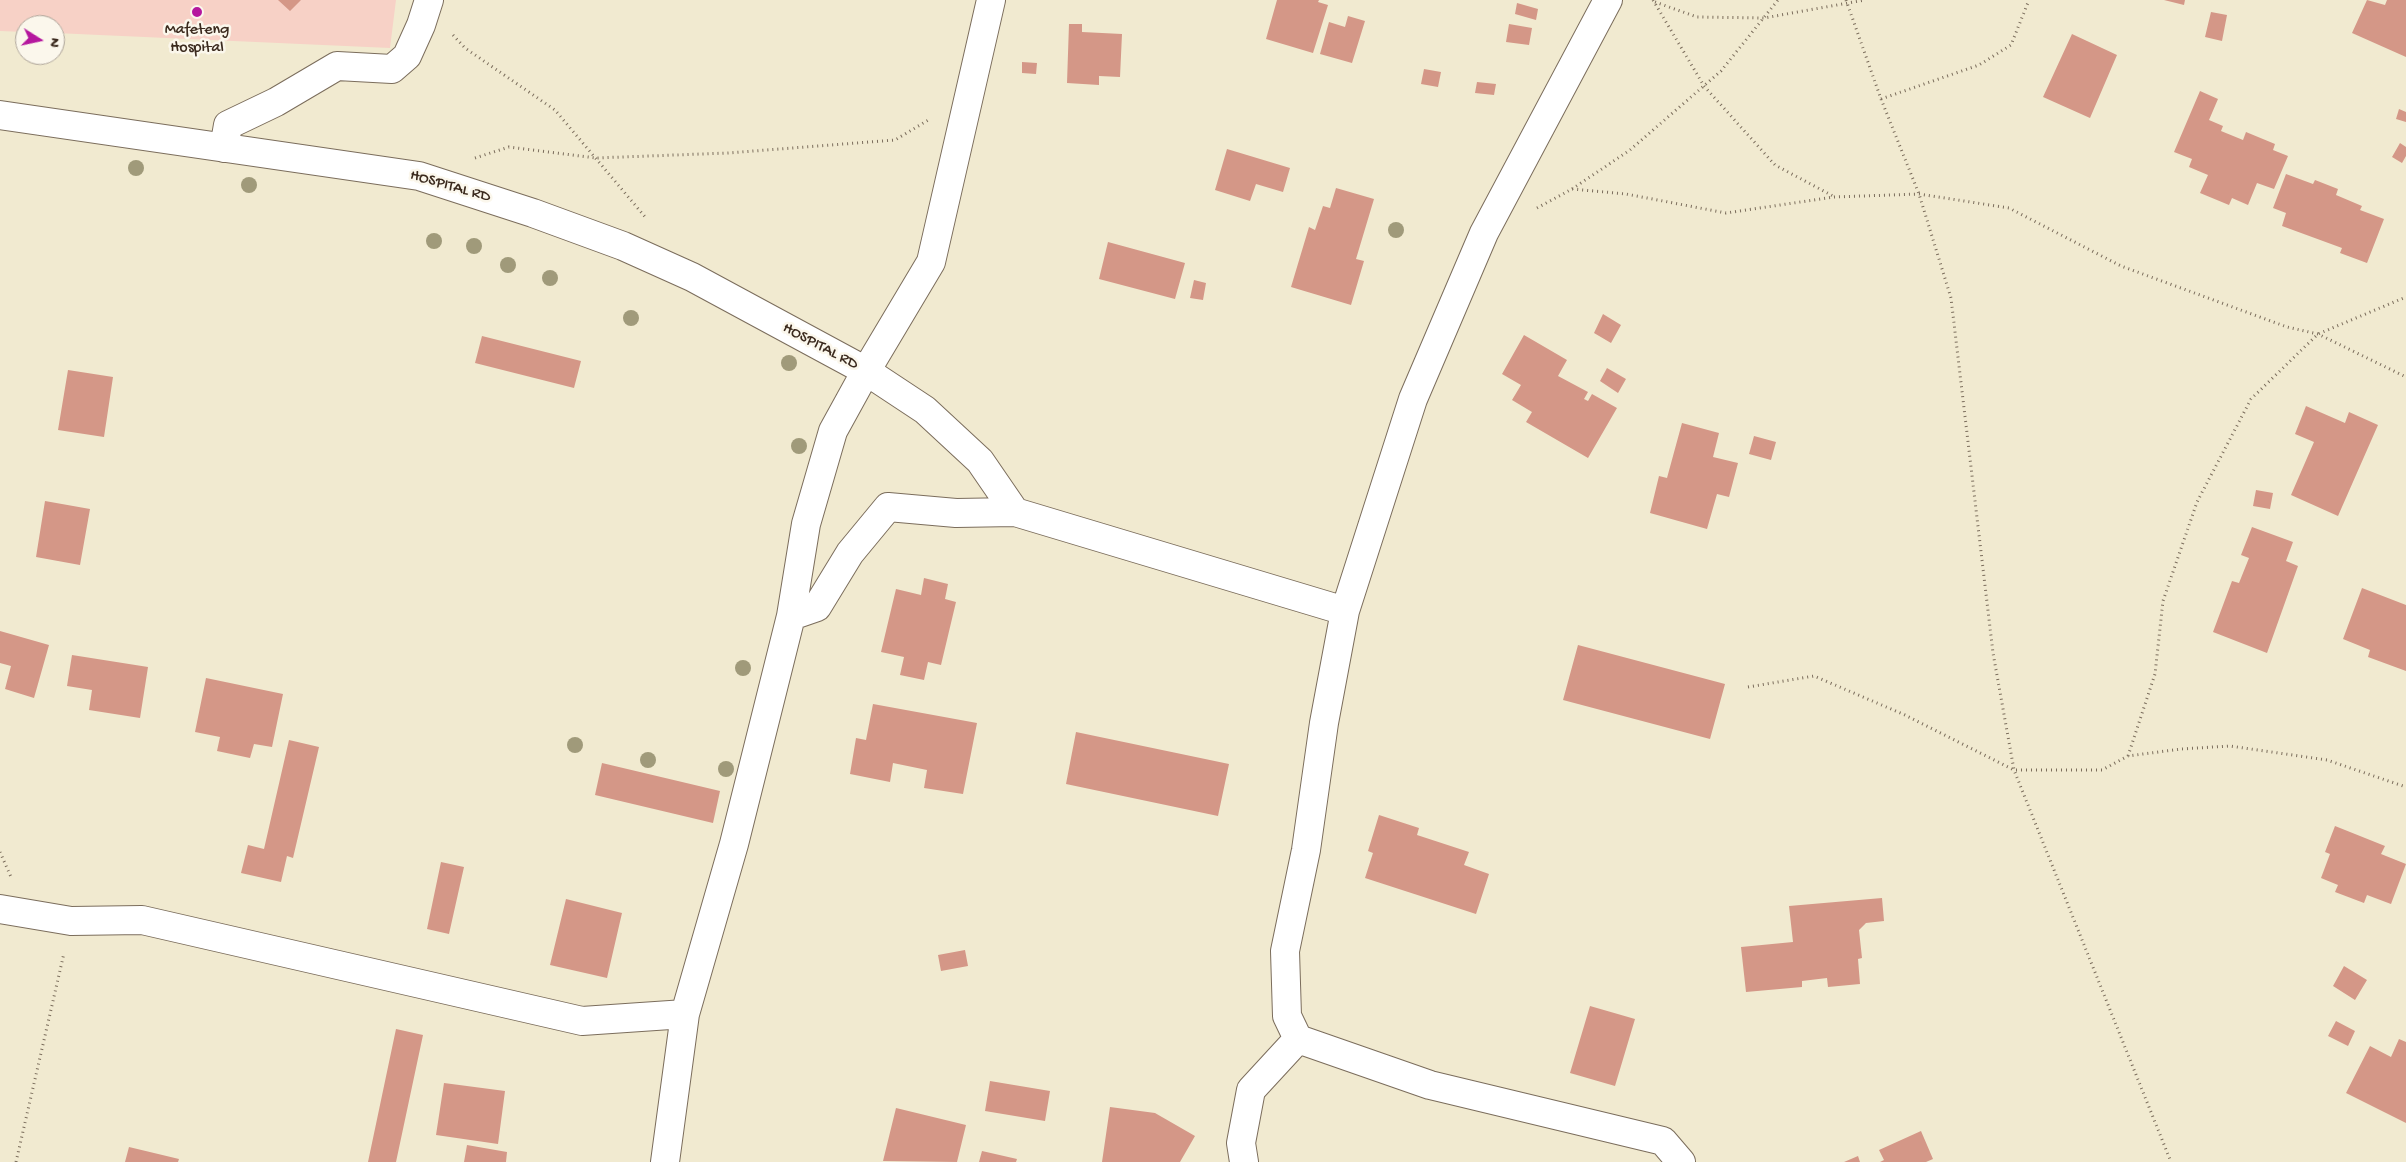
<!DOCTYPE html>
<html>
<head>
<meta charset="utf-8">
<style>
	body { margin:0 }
	#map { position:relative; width:2406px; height:1162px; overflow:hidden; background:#f1ead0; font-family:"Gochi Hand",sans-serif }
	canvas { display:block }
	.north { position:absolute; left:15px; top:15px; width:50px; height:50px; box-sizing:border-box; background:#fbf7ec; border:1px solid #aea59a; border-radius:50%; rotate:100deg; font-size:14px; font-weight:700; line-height:20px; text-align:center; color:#3b2a1e }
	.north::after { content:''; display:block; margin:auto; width:18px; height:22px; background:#b5179e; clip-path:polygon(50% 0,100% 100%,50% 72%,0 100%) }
</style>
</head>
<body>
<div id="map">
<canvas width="2406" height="1162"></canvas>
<div class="north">N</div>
</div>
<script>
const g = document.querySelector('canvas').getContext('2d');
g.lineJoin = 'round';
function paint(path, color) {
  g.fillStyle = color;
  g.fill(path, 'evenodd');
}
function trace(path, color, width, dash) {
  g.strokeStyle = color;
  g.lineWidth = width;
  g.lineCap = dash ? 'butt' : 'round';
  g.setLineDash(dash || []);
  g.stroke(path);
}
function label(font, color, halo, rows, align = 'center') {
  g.font = font + ' "Gochi Hand",sans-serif';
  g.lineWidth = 5;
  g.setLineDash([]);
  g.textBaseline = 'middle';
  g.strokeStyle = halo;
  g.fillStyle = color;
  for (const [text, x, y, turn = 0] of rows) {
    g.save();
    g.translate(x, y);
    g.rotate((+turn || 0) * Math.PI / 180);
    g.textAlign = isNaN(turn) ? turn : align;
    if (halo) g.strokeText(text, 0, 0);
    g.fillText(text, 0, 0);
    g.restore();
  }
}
paint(new Path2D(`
	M0,0H396L390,48L55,33V25H25V32L0,31Z`), '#f7d1c6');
paint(new Path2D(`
	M278,0H301L290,11Z
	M1277,0H1319L1318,2L1328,5L1313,53L1266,39Z
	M2164,0H2185L2184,5Z
	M2367,0L2385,5L2387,0H2406V57L2352,33Z
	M1517,3L1538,9L1536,20L1515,14Z
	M2211,12L2227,15L2222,41L2205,37Z
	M1348,16L1365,21L1352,63L1320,54L1329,22L1345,27Z
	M1069,24H1082V32L1122,34L1120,77L1099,76V85L1067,83Z
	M1509,24L1532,28L1529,45L1506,42Z
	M2072,34L2117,55L2090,118L2043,97Z
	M1022,62L1037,63L1036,74L1022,73Z
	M1424,69L1441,72L1438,87L1421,84Z
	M1477,82L1496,84L1494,95L1475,93Z
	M2200,91L2218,99L2209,120L2223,126L2221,131L2243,140L2246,132L2275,144L2273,150L2288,156L2274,189L2257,183L2248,205L2232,198L2229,205L2200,193L2208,175L2189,167L2192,159L2174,152Z
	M2399,109L2406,112V122L2396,119Z
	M2400,143L2406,147V156L2402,163L2392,157Z
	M1227,149L1290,168L1283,192L1256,184L1250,201L1215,190Z
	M2286,174L2313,184L2315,180L2338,189L2336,195L2362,206L2360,210L2384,219L2367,263L2340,253L2342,248L2282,226L2286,213L2273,208Z
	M1336,188L1374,199L1356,259L1364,261L1351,305L1291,287L1309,227L1315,230L1323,206L1330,208Z
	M1108,242L1185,263L1175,299L1099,279Z
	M1194,280L1206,283L1203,300L1190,298Z
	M1603,314L1621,325L1611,343L1594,333Z
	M1524,335L1567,360L1558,376L1588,392L1584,399L1588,401L1592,394L1617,408L1588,458L1526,422L1532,412L1512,400L1521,385L1502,374Z
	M482,336L581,361L574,388L475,363Z
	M1607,368L1626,379L1618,393L1600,381Z
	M68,370L113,377L104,437L58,430Z
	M2306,406L2345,423L2349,412L2378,425L2338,516L2291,495L2314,442L2295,434Z
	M1682,423L1719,433L1713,457L1738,463L1729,497L1717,494L1707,529L1650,513L1659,476L1667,478Z
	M1754,436L1776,442L1771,460L1749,454Z
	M2256,490L2273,493L2270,509L2253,506Z
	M45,501L90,509L80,565L36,557Z
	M2252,527L2293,542L2286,561L2298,566L2267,653L2213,632L2232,581L2239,583L2249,558L2241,555Z
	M924,578L948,584L945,599L956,602L941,665L928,662L924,680L900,675L904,657L881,652L896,589L921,595Z
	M2362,588L2406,605V671L2368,657L2370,650L2343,639Z
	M0,631L49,645L34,698L5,689L11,666L0,663Z
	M1578,645L1725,684L1710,739L1563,700Z
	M72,655L148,667L140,718L89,710L92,690L67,686Z
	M206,678L283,694L272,747L254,744L250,758L217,751L220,737L195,732Z
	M873,704L977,723L963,794L924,788L927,770L893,763L890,782L850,774L856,738L866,740Z
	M1076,732L1229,764L1218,816L1066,784Z
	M289,740L319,747L293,858L287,856L281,882L241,873L248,845L264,849Z
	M602,763L720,791L713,823L595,795Z
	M1379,815L1419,828L1417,835L1469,852L1464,865L1489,874L1476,914L1365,878L1373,853L1368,851Z
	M2335,826L2385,846L2381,854L2406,864L2391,904L2367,895L2364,903L2335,892L2338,885L2321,878L2330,854L2325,852Z
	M441,862L464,867L449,934L427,929Z
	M1882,898L1884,921L1866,923L1859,930L1862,958L1858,959L1860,984L1828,987L1827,978L1802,981V987L1746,992L1741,947L1793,942L1789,906Z
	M566,899L622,913L607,978L550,965Z
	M965,950L968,966L941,971L938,955Z
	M2344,966L2367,980L2355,1000L2333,986Z
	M1590,1006L1635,1019L1615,1086L1570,1073Z
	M2336,1021L2355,1031L2348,1046L2328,1036Z
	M396,1029L423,1035L396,1162H368Z
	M2399,1039L2406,1042V1123L2346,1093L2370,1046L2391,1057Z
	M990,1081L1050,1091L1045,1121L985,1111Z
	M444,1083L505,1091L498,1144L436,1135Z
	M1110,1107L1155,1113L1195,1136L1180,1162H1102Z
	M896,1108L966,1125L957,1162L883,1161Z
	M1921,1131L1933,1159L1926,1162H1880L1884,1160L1879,1150Z
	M467,1145L507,1152L506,1162H464Z
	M129,1147L179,1159L178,1162H125Z
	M982,1151L1017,1159L1016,1162H979Z
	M1858,1156L1860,1162H1844Z`), '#d49787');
const minor = new Path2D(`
	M1608,0L1484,233L1413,399L1345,611L1324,723L1306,850L1285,951L1287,1016L1298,1039L1430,1085L1663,1141L1681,1162
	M0,115L419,176L533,213L623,246L692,277L866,371L925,410L980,461L1015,512
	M224,148L228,125L276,102L337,66L392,69L407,56L421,25L429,0
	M791,616L817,607L850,553L888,507L956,513L1015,512L1345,611
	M0,909L71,921L142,920L582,1021L685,1014
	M665,1162L685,1014L734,844L791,616L806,524L833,431L866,371L931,262L991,0
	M1244,1162L1241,1143L1251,1090L1298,1039`);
trace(minor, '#7b6d5c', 30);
trace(new Path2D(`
	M1653,0L1704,86L1775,165L1833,196
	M1846,0L1881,99L1919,194L1951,298L1993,653L2014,770L2171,1162
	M1655,2L1697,17L1764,18L1865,0
	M453,35L465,48L555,110L646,218
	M1881,99L1979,65L2011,45L2029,0
	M475,158L509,147L596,158L728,153L895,140L930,119
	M1572,189L1630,150L1721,71L1778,0
	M1537,208L1572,189L1626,194L1726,213L1834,197L1919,194L2009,208L2121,266L2287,327L2318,334L2406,377
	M1748,687L1814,676L1905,715L2014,770H2102L2128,756L2181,749L2230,746L2327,760L2406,787
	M2128,756L2155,674L2163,601L2197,502L2251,399L2318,334L2406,297
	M0,852L11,877
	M16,1162L64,953`), '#7b6d5c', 3, [1, 4]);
trace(minor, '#fff', 28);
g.fillStyle = '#a09a7a';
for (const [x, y] of [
	[136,168],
	[249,185],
	[1396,230],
	[434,241],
	[474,246],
	[508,265],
	[550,278],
	[631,318],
	[789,363],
	[799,446],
	[743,668],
	[575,745],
	[648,760],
	[726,769]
]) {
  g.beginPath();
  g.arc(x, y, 8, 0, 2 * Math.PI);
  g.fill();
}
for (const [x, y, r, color] of [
	[197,12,6,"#b5179e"]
]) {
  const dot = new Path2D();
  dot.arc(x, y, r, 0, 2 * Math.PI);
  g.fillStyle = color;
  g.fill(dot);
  trace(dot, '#fbf7ec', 2);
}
label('16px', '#3b2a1e', '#fbf7ec', [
	["Mafeteng",197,31],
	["Hospital",197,49]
]);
label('16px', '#3b2a1e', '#fbf7ec', [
	["HOSPITAL RD",450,187,16],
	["HOSPITAL RD",820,347,28]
]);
</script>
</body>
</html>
